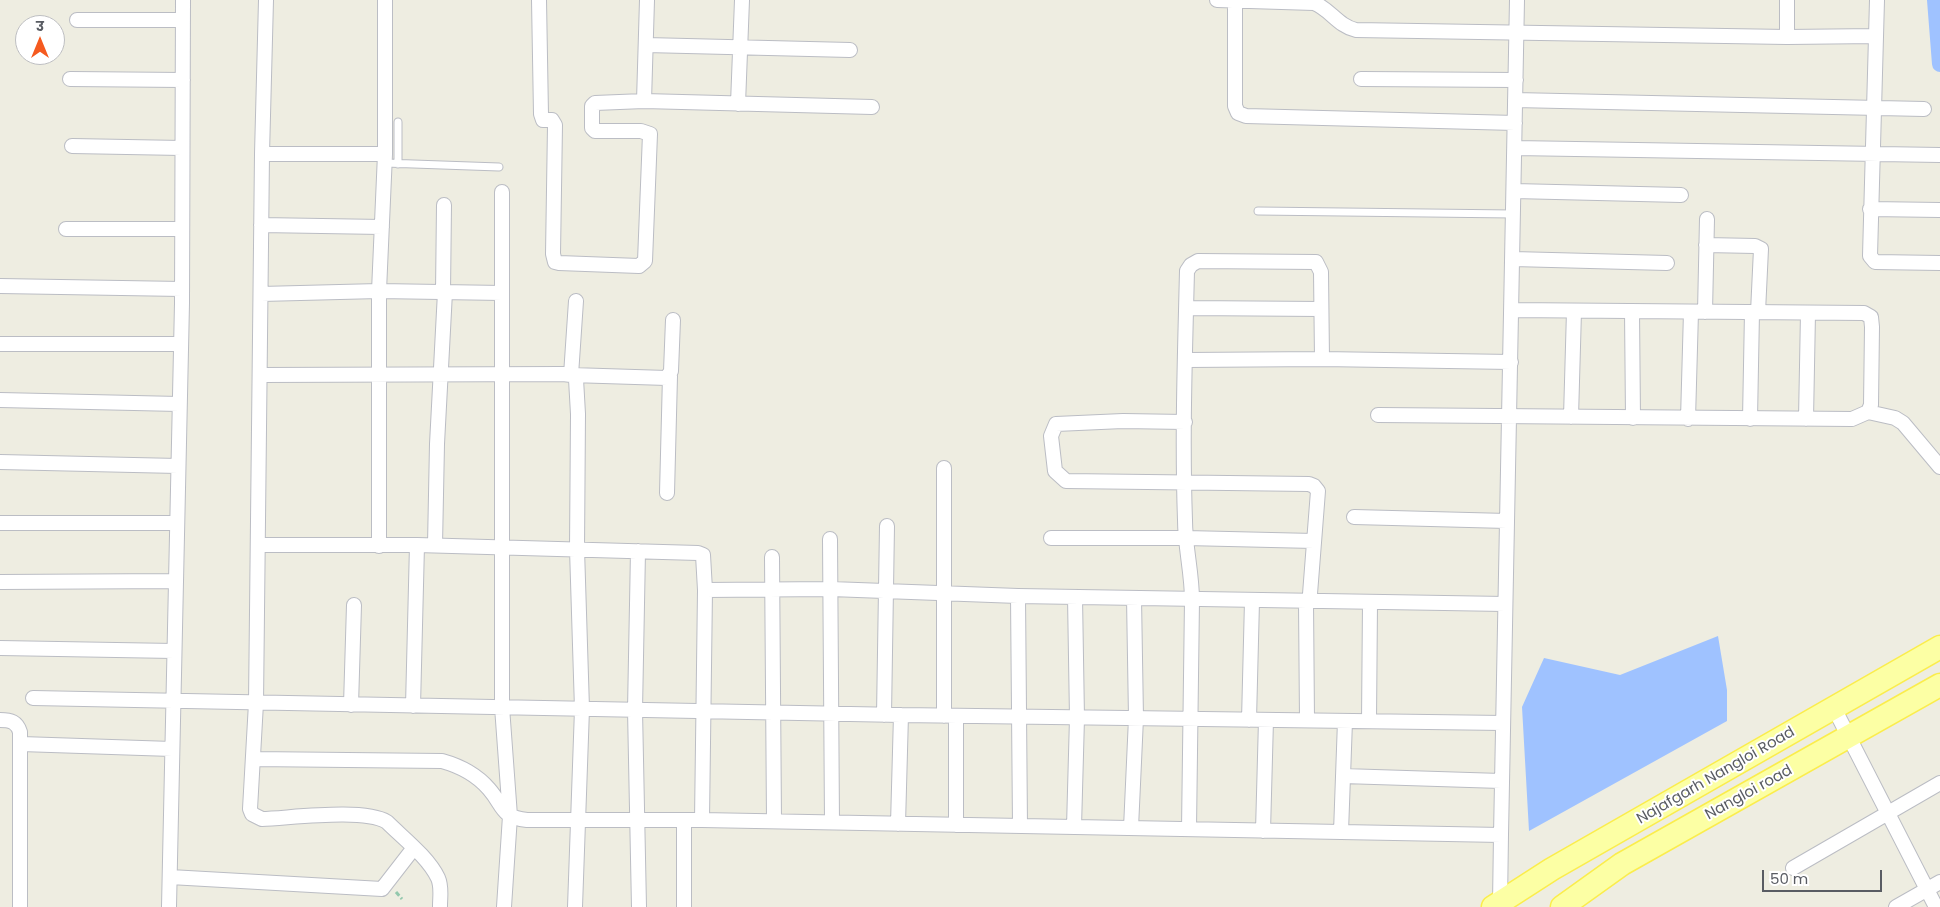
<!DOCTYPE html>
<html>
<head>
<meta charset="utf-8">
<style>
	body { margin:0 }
	#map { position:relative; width:1940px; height:907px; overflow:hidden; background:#eeede1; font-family:Poppins,"Noto Sans Devanagari",sans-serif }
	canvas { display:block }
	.north { position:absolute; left:15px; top:15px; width:50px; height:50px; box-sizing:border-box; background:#fff; border:1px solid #bdbec1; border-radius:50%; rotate:0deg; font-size:14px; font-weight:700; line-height:20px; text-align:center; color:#595c63 }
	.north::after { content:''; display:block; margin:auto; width:18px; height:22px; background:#f55a1f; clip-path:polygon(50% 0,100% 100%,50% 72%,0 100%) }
	.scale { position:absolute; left:1762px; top:870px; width:120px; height:22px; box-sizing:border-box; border:2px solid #595c63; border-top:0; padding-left:6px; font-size:15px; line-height:18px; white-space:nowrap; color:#595c63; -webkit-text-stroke:4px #fff; paint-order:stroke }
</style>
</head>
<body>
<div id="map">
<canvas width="1940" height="907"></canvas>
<div class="north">उ</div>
<div class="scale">50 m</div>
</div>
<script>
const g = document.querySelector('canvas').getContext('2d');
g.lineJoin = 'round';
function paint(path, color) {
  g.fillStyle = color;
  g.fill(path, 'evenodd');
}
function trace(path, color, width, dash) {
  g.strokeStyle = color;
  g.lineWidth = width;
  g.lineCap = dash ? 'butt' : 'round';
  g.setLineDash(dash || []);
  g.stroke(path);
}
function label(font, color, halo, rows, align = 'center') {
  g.font = font + ' Poppins,sans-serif';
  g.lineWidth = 4;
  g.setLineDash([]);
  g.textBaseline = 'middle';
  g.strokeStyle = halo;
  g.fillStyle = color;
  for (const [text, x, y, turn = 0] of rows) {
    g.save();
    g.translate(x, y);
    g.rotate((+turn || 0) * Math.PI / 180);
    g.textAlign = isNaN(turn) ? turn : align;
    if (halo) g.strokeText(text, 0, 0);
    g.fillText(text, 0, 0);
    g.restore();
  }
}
paint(new Path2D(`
	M1718,636L1727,690V721L1529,831L1522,707L1544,658L1620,675Z`), '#9fc2ff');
trace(new Path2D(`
	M1935,0L1940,64`), '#9fc2ff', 16);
const service = new Path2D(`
	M398,122V164
	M385,163L499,167
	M1258,211L1513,214`);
const minor = new Path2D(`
	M266,0L262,154L256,703L250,809L252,814L262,819C292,818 364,808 387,822C403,838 428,857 438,878C442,887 440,896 440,906
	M539,0L541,114L543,120H552L555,125L553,254L555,262L559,263L639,266L645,261L650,134L641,131H595L592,128V106L595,103L644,101L872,107
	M1217,0L1314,3C1330,9 1338,26 1356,30L1787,37L1876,36
	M1235,0V106L1238,113L1246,116L1515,123
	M1787,0V37
	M1877,0L1870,256L1875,262L1940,263
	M77,20H183
	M646,45L850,50
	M70,79L183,80
	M1361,79L1516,80
	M1515,100L1924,109
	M644,101L647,0
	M738,104L742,0
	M72,146L182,148
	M1515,148L1940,155
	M262,154H385
	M1514,191L1681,195
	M502,192V707L510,816L504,907
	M1870,209L1940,210
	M261,225L382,227
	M66,229H182
	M1706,245L1755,246L1761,249L1758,312
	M1513,259L1667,263
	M0,286L182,289
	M443,292L444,205
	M261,294L379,291L502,293
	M576,301L571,375L667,378L671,371L673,320
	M1187,308L1321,309
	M1632,311L1633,418
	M1705,312L1707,219
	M0,344H181
	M1187,360L1322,359
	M261,375L563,374L571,375L576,379L578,414L577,549L582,709L575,907
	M0,400L179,404
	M1868,412L1895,418L1903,423L1940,467
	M1378,415L1852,419L1868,412L1871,405L1872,327L1871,317L1864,313L1512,310
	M1571,417L1574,311
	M1688,419L1691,312
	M1750,419L1752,312
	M1806,419L1808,313
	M1185,422L1123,421L1056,424L1051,436L1055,471L1066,481L1309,484L1314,486L1318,491L1310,594
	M0,462L178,466
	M667,493L670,376
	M1354,517L1507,521
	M0,523H176
	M1051,538H1186L1314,541
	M830,539L832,822
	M258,545H417L698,553L703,555L705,590L702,820
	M435,545L437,444L445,292
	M379,546V291L385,154V0
	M638,551L635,710L639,907
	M772,557L774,821
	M0,582L175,581
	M705,590L831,589L1018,596L1505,604
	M1018,596L1020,826
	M1306,602L1307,720
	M0,648L174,651
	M33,698L901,715L1503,723
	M351,705L354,605
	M413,706L417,545
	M1834,708L1936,907
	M884,715L887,526
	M944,716V468
	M956,716V825
	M0,720C11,720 17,722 20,732V907
	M1249,720L1252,601
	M1369,721L1370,603
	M21,744L172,749
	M253,759L442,761C460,766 477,775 489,789C504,806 500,817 527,820H702L1501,835
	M1343,776L1501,781
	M684,820V907
	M898,824L901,715
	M1074,827L1077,718L1075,597
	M1131,828L1136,718L1134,598
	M1189,829L1192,600C1192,573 1185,547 1185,520C1182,437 1185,354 1187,271L1191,265L1198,261L1316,262L1321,272L1322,359L1511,362
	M1263,831L1266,720
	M1341,832L1345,721
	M1793,868L1940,783
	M170,877L382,889L413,849
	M1502,906L1500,903L1501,835L1517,0
	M169,907L182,303L183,0
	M1896,907L1940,882`);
const primary = new Path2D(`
	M1493,907L1552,869L1940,647
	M1562,907L1622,864L1940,685`);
trace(service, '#bbbdc4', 9);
trace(minor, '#bbbdc4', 16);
trace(primary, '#fbed4c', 25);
trace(new Path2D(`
	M396,892L402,899`), '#93c8ad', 3, [5, 2.5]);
trace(service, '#fff', 7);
trace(minor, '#fff', 14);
trace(primary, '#fcffa4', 22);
label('15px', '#595c63', '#fff', [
	["Najafgarh Nangloi Road",1716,776,-30],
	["Nangloi road",1749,793,-29]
]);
</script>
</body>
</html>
